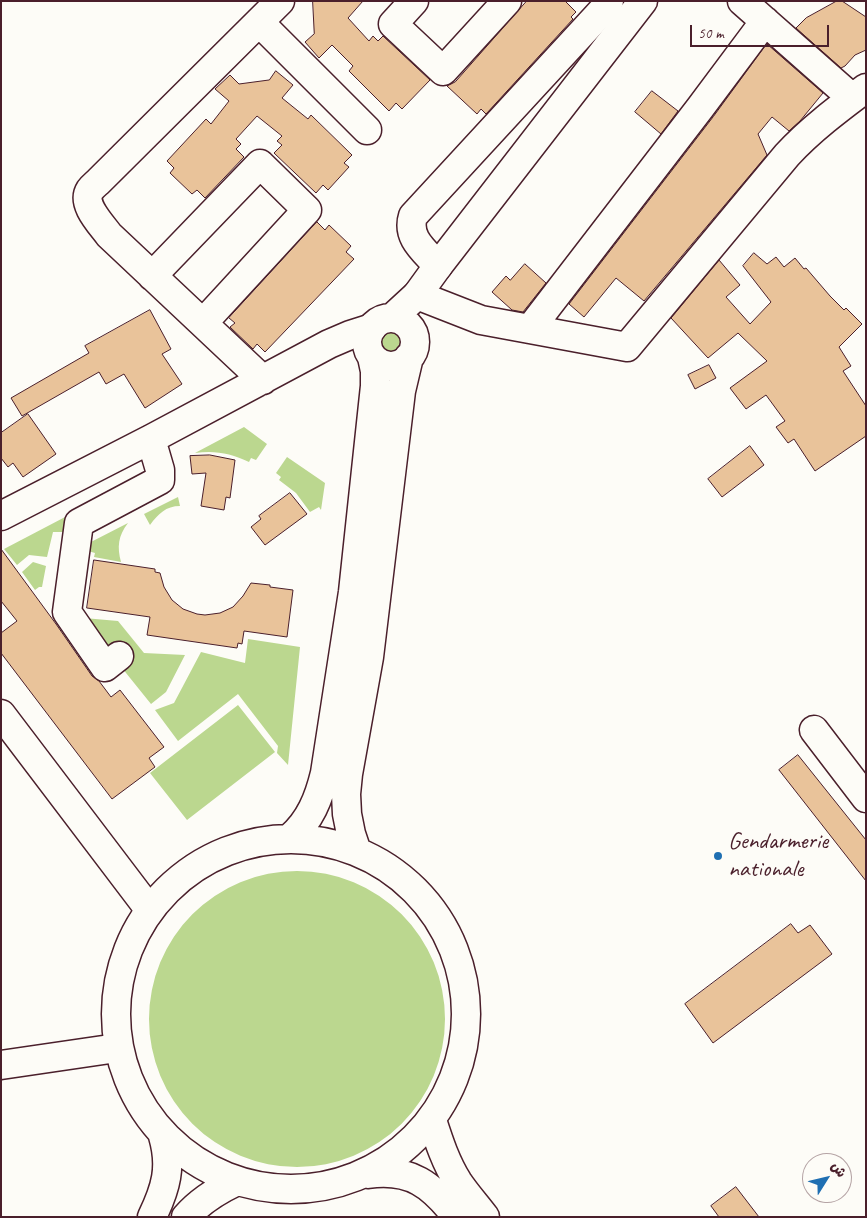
<!DOCTYPE html>
<html>
<head>
<meta charset="utf-8">
<style>
	body { margin:0 }
	#map { position:relative; width:867px; height:1218px; overflow:hidden; background:#fdfcf7; font-family:Caveat,"Playpen Sans Arabic",sans-serif }
	canvas { display:block }
	.frame { position:absolute; inset:0; border:2px solid #4a1f2b; pointer-events:none }
	.north { position:absolute; left:802px; top:1153px; width:50px; height:50px; box-sizing:border-box; background:#fdfcf7; border:1px solid #b5a4a5; border-radius:50%; rotate:54deg; font-size:14px; font-weight:700; line-height:20px; text-align:center; color:#4a1f2b }
	.north::after { content:''; display:block; margin:auto; width:18px; height:22px; background:#1f6fb2; clip-path:polygon(50% 0,100% 100%,50% 72%,0 100%) }
	.scale { position:absolute; left:690px; top:25px; width:139px; height:22px; box-sizing:border-box; border:2px solid #4a1f2b; border-top:0; padding-left:6px; font-size:15px; line-height:18px; white-space:nowrap; color:#4a1f2b; -webkit-text-stroke:4px #fdfcf7; paint-order:stroke }
</style>
</head>
<body>
<div id="map">
<canvas width="867" height="1218"></canvas>
<div class="frame"></div>
<div class="north">ش</div>
<div class="scale">50 m</div>
</div>
<script>
const g = document.querySelector('canvas').getContext('2d');
g.lineJoin = 'round';
function paint(path, color) {
  g.fillStyle = color;
  g.fill(path, 'evenodd');
}
function trace(path, color, width, dash) {
  g.strokeStyle = color;
  g.lineWidth = width;
  g.lineCap = dash ? 'butt' : 'round';
  g.setLineDash(dash || []);
  g.stroke(path);
}
function label(font, color, halo, rows, align = 'center') {
  g.font = font + ' Caveat,sans-serif';
  g.lineWidth = 4.5;
  g.setLineDash([]);
  g.textBaseline = 'middle';
  g.strokeStyle = halo;
  g.fillStyle = color;
  for (const [text, x, y, turn = 0] of rows) {
    g.save();
    g.translate(x, y);
    g.rotate((+turn || 0) * Math.PI / 180);
    g.textAlign = isNaN(turn) ? turn : align;
    if (halo) g.strokeText(text, 0, 0);
    g.fillText(text, 0, 0);
    g.restore();
  }
}
paint(new Path2D(`
	M398,329C424,356 360,363 382,330Z
	M244,427L267,444L256,460L251,458L249,462C231,453 214,450 195,453Z
	M287,457L325,483L321,510L319,507L310,512L296,493L279,480L281,477L276,473Z
	M178,497L180,506C166,506 158,514 150,525L144,514Z
	M67,516L65,532H53L47,557L29,555L17,565L4,549Z
	M128,523C118,536 117,547 121,562L94,557L95,553L88,551L89,543Z
	M33,562L46,566L42,587H39L35,590L22,572Z
	M84,618L118,621L144,653L185,655L166,692L151,704L122,668L133,659L119,642L109,649Z
	M248,639L300,647L288,765L277,753L278,746L238,694L178,741L155,710L174,703L201,652L245,663Z
	M238,705L275,752L187,820L150,773Z
	M149 1019a148 148 0 1 1 296 0a148 148 0 1 1-296 0Z`), '#bbd78f');
const building = new Path2D(`
	M313,1H363L348,18L369,41L373,36L378,41L383,36L430,80L402,109L396,103L389,111L349,71L353,66L332,45L319,58L305,42L314,34Z
	M527,1H565L576,12L571,17L573,19L486,114L481,109L477,114L447,86L455,82Z
	M837,1H842L866,17V50L855,55L845,66L841,68L796,28L806,18Z
	M767,44L823,93L800,121L789,131L772,117L758,134L767,155L644,301L616,278L584,317L569,304L713,117Z
	M276,71L293,85L282,98L308,119L311,115L352,155L344,163L349,167L328,190L323,185L316,193L274,153L282,145L277,141L282,136L257,116L236,139L241,144L236,149L244,157L205,198L197,190L192,194L170,173L174,168L167,161L206,119L211,124L229,101L215,89L230,75L239,84L269,80Z
	M652,91L678,111L661,134L635,112Z
	M317,222L325,230L329,225L351,246L346,252L354,259L265,352L257,344L253,349L230,327L235,323L229,318Z
	M754,253L767,264L776,257L784,267L795,258L804,269L806,268L830,296L844,310L846,308L862,324L839,347L851,366L843,371L866,406V436L815,471L794,439L788,443L776,427L785,421L766,395L746,409L730,388L767,361L738,333L708,358L671,318L719,260L740,285L726,297L750,324L771,302L743,266Z
	M525,264L546,283L523,312L512,310L492,292L506,276L510,280Z
	M150,310L171,349L162,354L182,384L145,408L124,374L106,384L99,372L22,416L11,398L89,353L85,346Z
	M709,365L716,378L695,389L688,375Z
	M28,414L56,454L23,477L13,463L8,467L1,458V433Z
	M750,446L764,465L722,497L708,479Z
	M210,455L235,460L230,498L226,497L224,510L201,506L206,473L192,474L190,456Z
	M290,493L307,514L265,545L251,527L261,519L259,516Z
	M1,549L56,624L92,676L99,681L111,697L120,690L164,747L149,758L155,767L112,799L1,653V633L17,621L1,601Z
	M94,560L155,569V572L160,573L164,587L172,600L183,609L197,614L205,615L220,613L233,607L243,596L251,583L270,585V587L293,590L287,637L244,631L242,644L238,643L237,648L147,635L150,617L87,608Z
	M798,755L866,840V881L779,770Z
	M791,924L798,933L810,925L832,954L713,1043L685,1004Z
	M736,1187L759,1217H719L711,1206Z`);
paint(building, '#e9c39a');
trace(building, '#4a1f2b', 1);
const minor = new Path2D(`
	M414,1L393,24L443,71L507,1
	M742,1L852,98
	M259,22L367,130
	M438,266C425,251 406,238 413,216L603,10L609,1
	M152,276L260,164L307,210L203,323
	M417,295L481,320L627,347L787,155C810,130 838,109 866,88
	M530,329L700,108L765,21
	M263,380L109,235C101,224 81,204 90,190C93,186 96,184 99,181L280,1
	M1,516L151,439L329,344L350,335L372,328
	M119,656L105,667L67,612L79,523L160,480V470L151,439
	M1,714L149,909
	M814,730L866,798
	M1,1065L117,1048`);
const major = new Path2D(`
	M392,318L417,295L438,266L643,1
	M367 342a24 24 0 1 1 48 0a24 24 0 1 1-48 0Z
	M290,838C310,821 319,798 325,773L353,592L375,386V371L372,357
	M116 1014a175 175 0 1 1 350 0a175 175 0 1 1-350 0Z
	M357,852L351,834L347,814L346,794L348,774L369,657L401,391L409,357
	M432,1120C439,1142 446,1163 458,1182C466,1194 476,1205 485,1217
	M368,1174C411,1168 432,1185 457,1217
	M152,1217C166,1188 172,1167 163,1136
	M186,1217C200,1201 216,1191 235,1182`);
trace(minor, '#4a1f2b', 31);
trace(major, '#4a1f2b', 31);
trace(minor, '#fdfcf7', 28);
trace(major, '#fdfcf7', 28);
for (const [x, y, r, color] of [
	[718,856,5,"#1f6fb2"]
]) {
  const dot = new Path2D();
  dot.arc(x, y, r, 0, 2 * Math.PI);
  g.fillStyle = color;
  g.fill(dot);
  trace(dot, '#fdfcf7', 2);
}
label('24px', '#4a1f2b', '#fdfcf7', [
	["Gendarmerie",728,842],
	["nationale",728,870]
], 'left');
</script>
</body>
</html>
